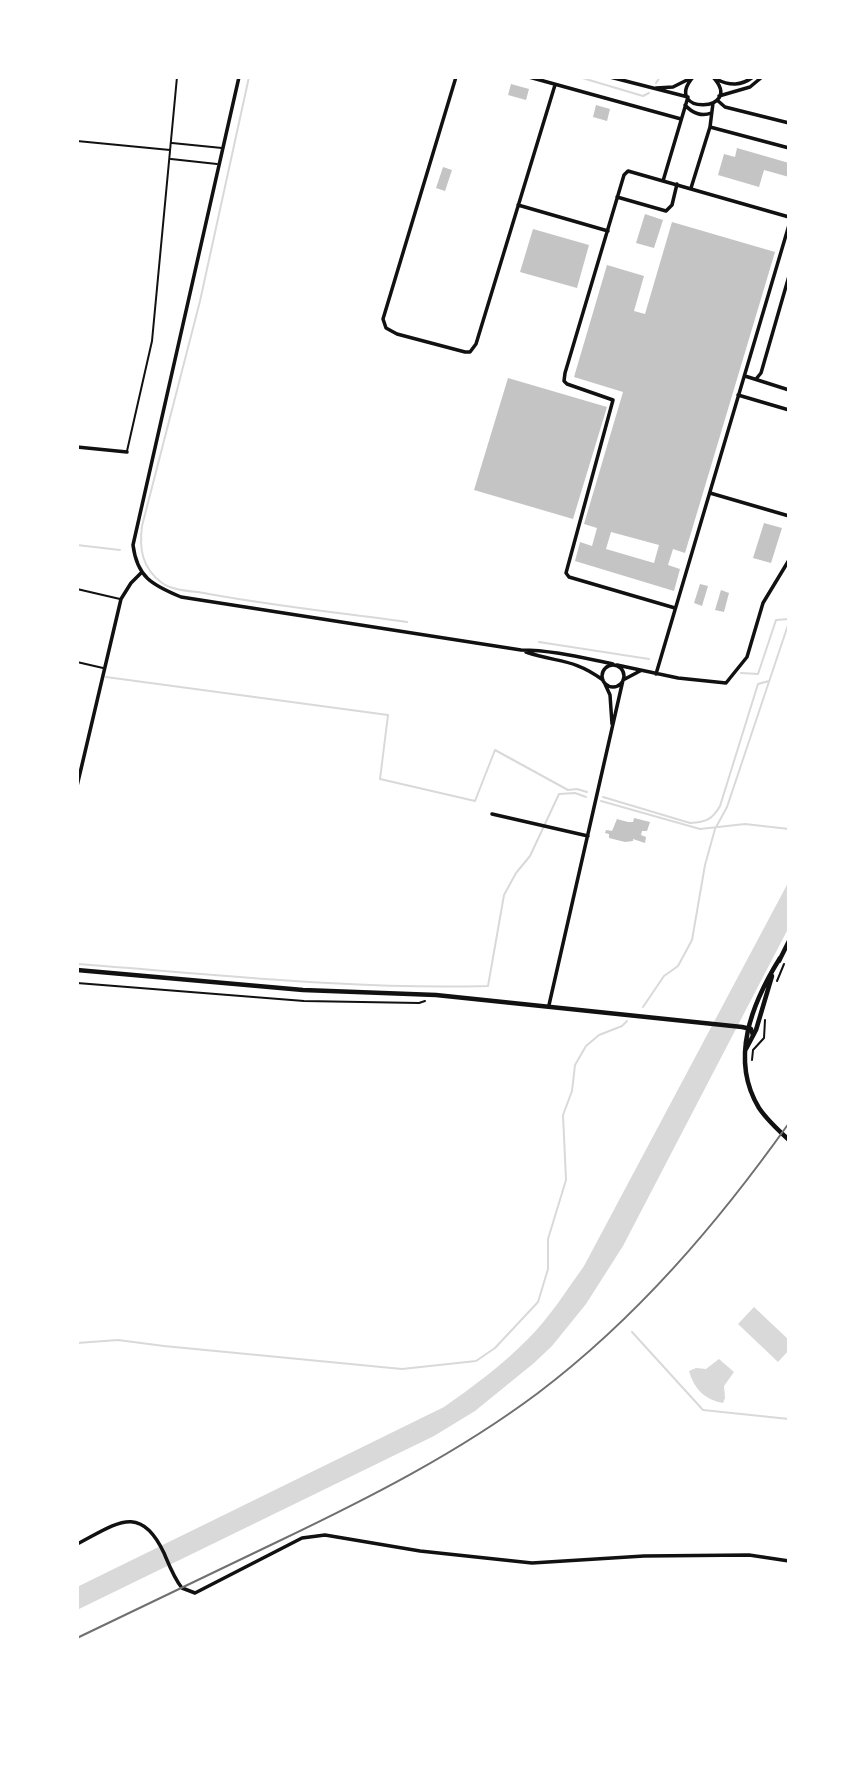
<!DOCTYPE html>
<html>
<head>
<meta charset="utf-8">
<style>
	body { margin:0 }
	#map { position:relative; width:866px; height:1769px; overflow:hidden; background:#fff; font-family:"Fira Sans Condensed",sans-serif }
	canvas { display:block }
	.frame { position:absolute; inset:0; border:79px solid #fff; pointer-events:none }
</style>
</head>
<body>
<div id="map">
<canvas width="866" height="1769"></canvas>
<div class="frame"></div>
</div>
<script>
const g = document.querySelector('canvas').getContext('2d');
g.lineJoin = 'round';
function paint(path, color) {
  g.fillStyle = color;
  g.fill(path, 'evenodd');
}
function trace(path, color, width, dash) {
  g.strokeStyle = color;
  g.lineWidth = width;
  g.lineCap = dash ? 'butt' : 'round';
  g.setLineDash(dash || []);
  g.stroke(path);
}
paint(new Path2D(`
	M789,881V927L623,1246L586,1304L552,1346L534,1363L475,1411L434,1436L77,1610V1587L444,1407C474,1386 502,1365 528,1339C550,1317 566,1291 584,1266Z
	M754,1307L789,1340V1350L778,1362L738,1324Z
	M719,1359L734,1372L724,1386L725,1398L723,1403C705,1400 694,1389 689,1371L696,1368L706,1369Z`), '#d9d9d9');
trace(new Path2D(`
	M249,77L200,301L142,526C139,549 142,568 162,583C173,591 195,591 209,594C275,606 341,613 407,622
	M579,77L643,96L649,93
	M656,83L660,77
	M77,545L120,550
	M539,642L649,659
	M741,673L758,674L776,620L789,619
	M106,677L388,715L380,779L475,801L495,750L568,790L577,789L587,792
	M603,797L690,823C706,822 712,820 720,806L758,684L769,681
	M601,801L700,829L745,824L789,829
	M77,964C212,974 353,990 488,986L504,895L516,873L530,856L559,794L575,793L586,797
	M643,1007L664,976L678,966L692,940L705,865L715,829L727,807L789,622
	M632,1332L703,1410L789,1419
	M77,1343L118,1340L164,1346L402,1369L476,1361L495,1348L538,1302L548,1269V1239L566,1180L563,1115L572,1091L575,1065L586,1046L599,1035L622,1026L627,1021`), '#d9d9d9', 2);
paint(new Path2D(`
	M511,84L529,89L526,100L508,95Z
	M596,105L610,109L607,121L593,117Z
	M737,148L789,163V177L764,170L759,187L718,175L724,154L735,157Z
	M443,167L452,170L445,191L436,188Z
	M645,214L663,220L654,248L636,243Z
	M672,222L775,252L685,553L673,549L668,565L680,569L674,591L575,561L580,542L592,546L597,528L584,524L623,392L574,377L607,265L644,276L634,311L645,314ZM611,532L659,545L654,563L606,549Z
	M533,229L589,245L577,288L520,272Z
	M508,378L607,407L573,519L474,490Z
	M764,523L782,528L771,563L753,558Z
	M700,584L708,586L702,606L694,603Z
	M721,590L729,593L724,612L715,610Z
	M634,818L650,822L647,831H642L641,835L646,837L645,843L633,839V841L625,842L609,838V834L605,833L606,830L612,831L617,819L628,822H633Z`), '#c4c4c4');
trace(new Path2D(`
	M777,981L784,964
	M77,983L304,1001L419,1003L425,1001
	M752,1060L753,1050L764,1038L765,1020`), '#111', 2);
trace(new Path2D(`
	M77,141L170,150
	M172,143L222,148
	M171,159L217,164
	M127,451L152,341L177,77
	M77,589L120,599
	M77,662L103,668`), '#111', 2);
trace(new Path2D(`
	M239,77L133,545C137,577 152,585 181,597L521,650C552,650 583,658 613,664
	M456,77L383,319L386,328L397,334L465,352H470L476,344L555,85
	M529,77L681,119
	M610,77L688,97L663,181
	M693,77C661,115 746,113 713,77
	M716,79C730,86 741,86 753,77
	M656,88L673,87L691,78
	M719,96L750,87L762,77
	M717,100L725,107L789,123
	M685,105C692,113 702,117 711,113
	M710,127L789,148
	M691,188L710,127L713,103
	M617,197L666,211L672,205L677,184
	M518,205L608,231
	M745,376L789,390
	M756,379L761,373L789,276
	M738,395L789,410
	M77,447L127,452
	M710,493L789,516
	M675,608L569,577L566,573L613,400L567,384L564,381L565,373L624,175L628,171L789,217
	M526,652C558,663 573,658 603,680
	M602 676a11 11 0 1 1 22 0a11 11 0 1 1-22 0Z
	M617,665L678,678L726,683L747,657L763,603L789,560
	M656,674L789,225
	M605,684L610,695L612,724
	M77,786L121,599L131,583L141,573
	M492,814L588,836
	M549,1005L623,680L640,671
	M77,1544C116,1524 140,1502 164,1553C169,1565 174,1578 182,1588L195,1593L302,1538L325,1535L420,1551L532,1563L644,1556L749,1555L789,1561`), '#111', 3.5);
trace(new Path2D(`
	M77,970L303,990L436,995L742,1027L751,1029L753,1035`), '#111', 4.5);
trace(new Path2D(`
	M780,958C752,1003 729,1059 759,1108C767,1120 778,1130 789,1140
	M779,961L789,941
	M746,1049L756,1030L772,976`), '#111', 4.5);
trace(new Path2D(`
	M77,1638C144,1606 211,1574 277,1542C367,1499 458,1453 538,1393C637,1318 718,1223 789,1123`), '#707070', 2);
</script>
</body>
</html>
